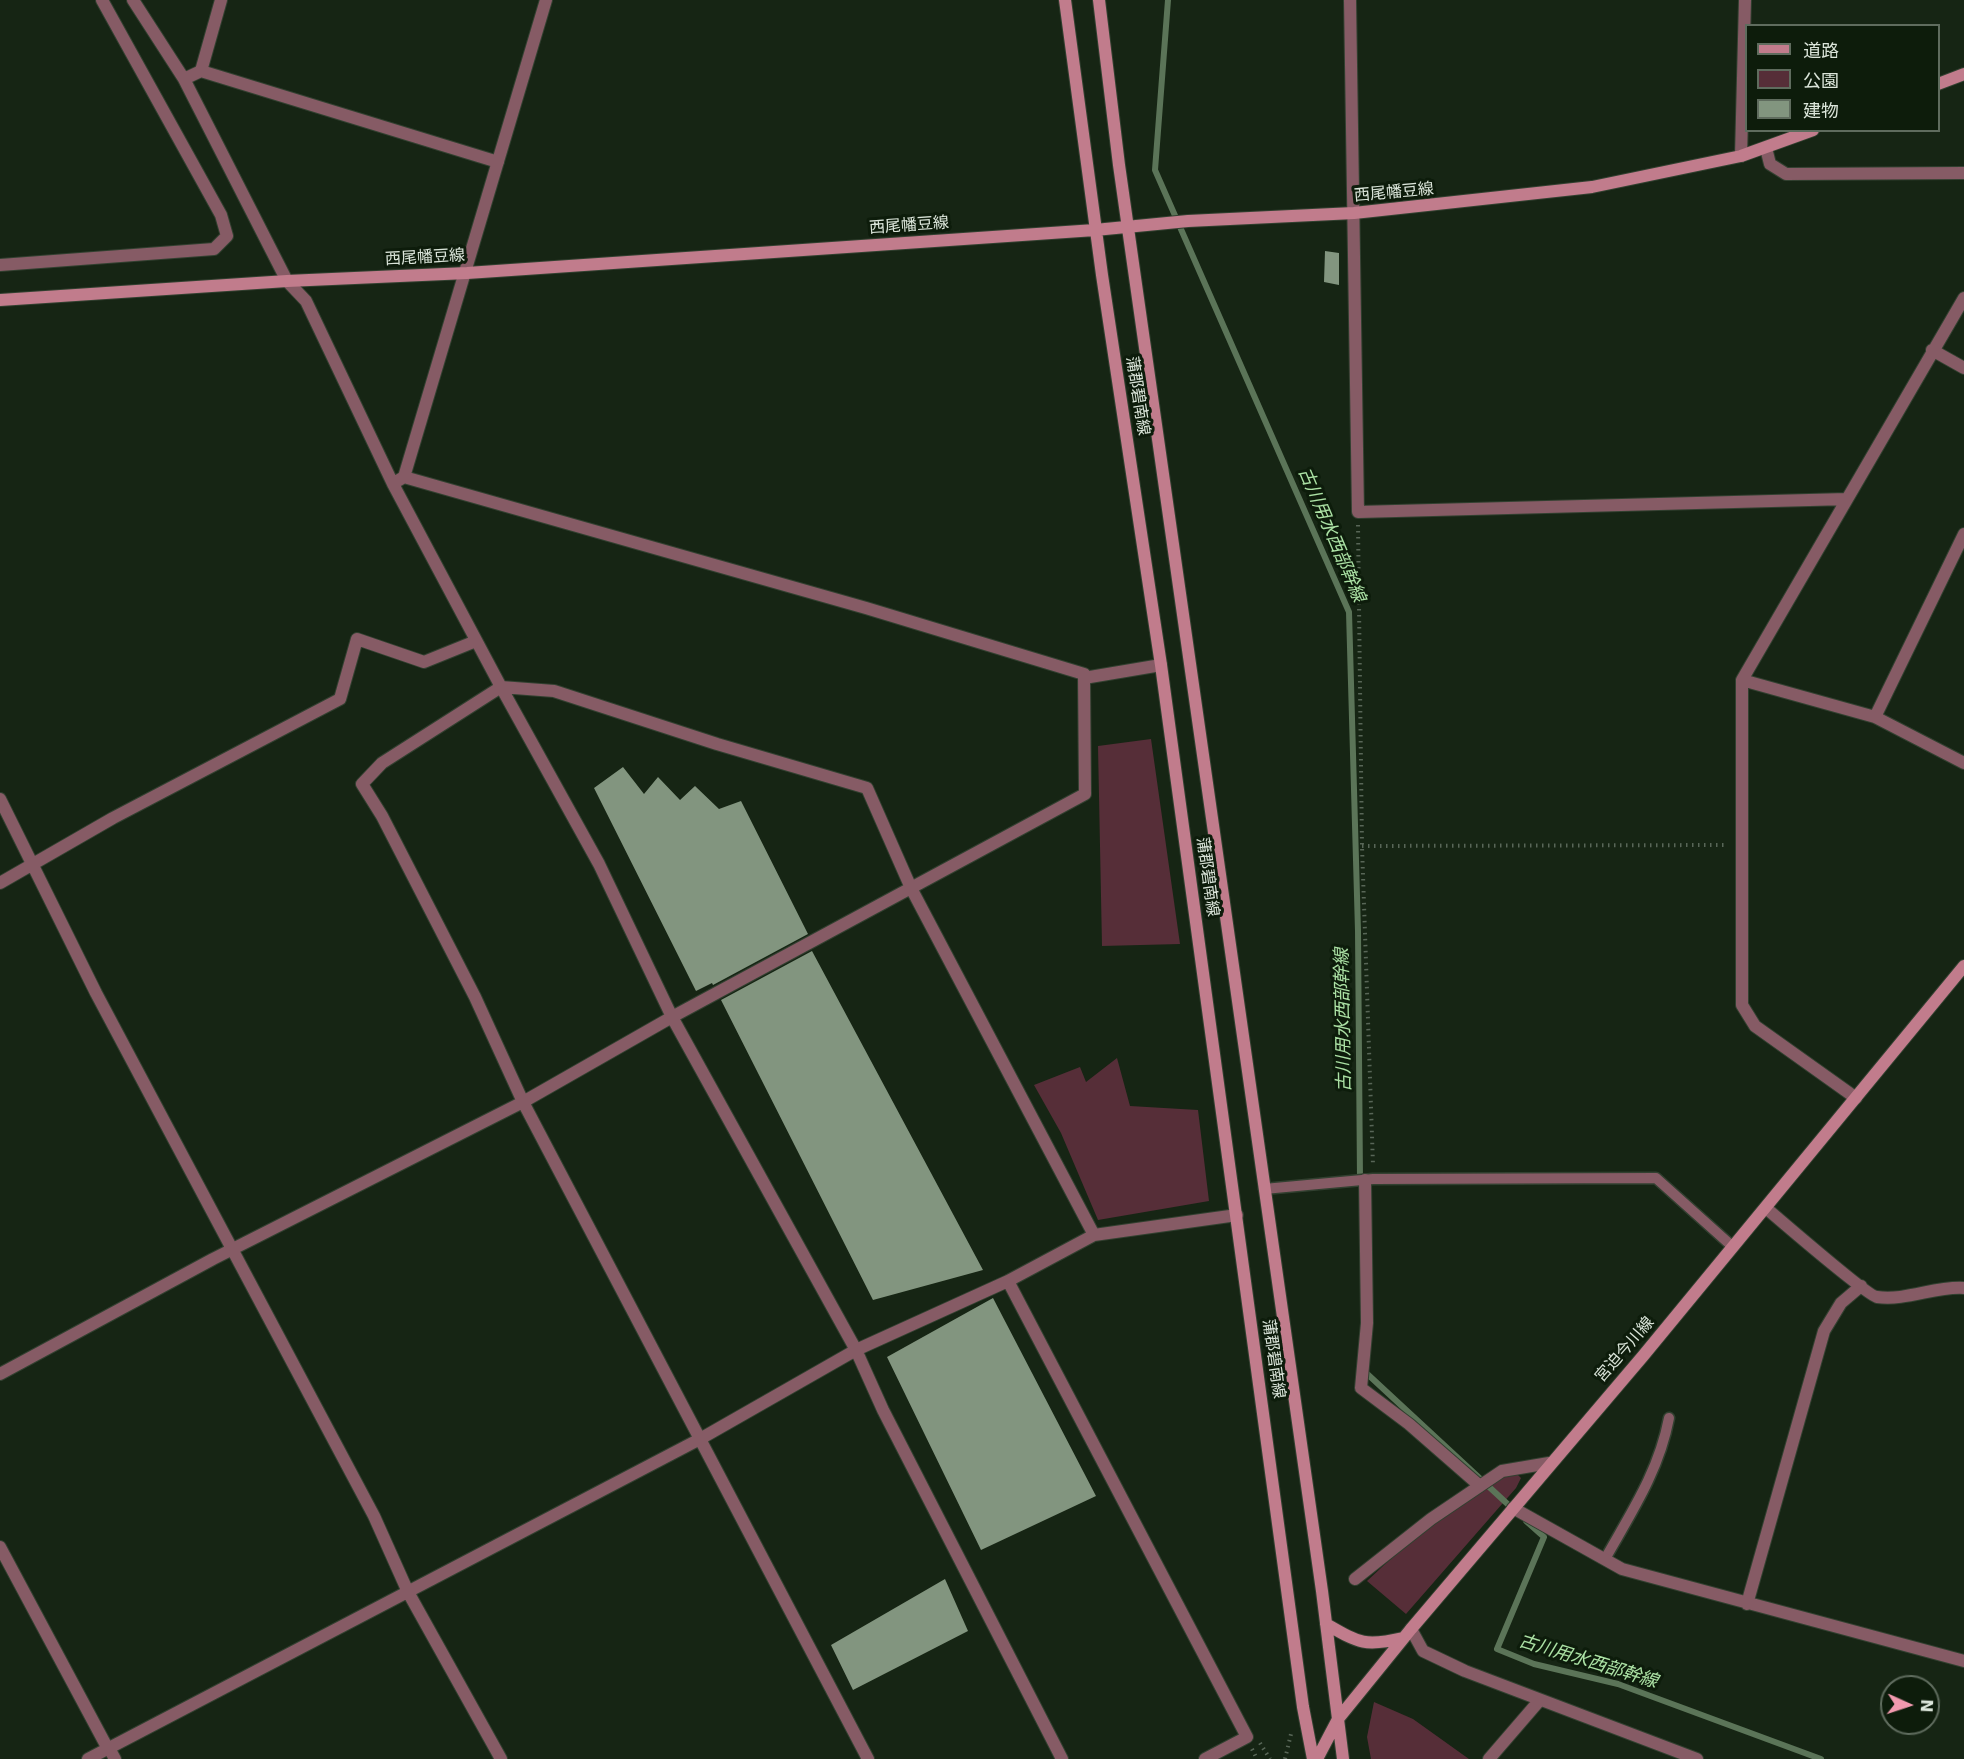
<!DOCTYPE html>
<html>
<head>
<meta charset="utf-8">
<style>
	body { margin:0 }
	#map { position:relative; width:1964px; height:1759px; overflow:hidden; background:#162514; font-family:"DejaVu Sans","Noto Sans JP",sans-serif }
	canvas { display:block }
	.legend { position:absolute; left:1745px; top:24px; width:195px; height:108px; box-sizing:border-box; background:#0d1c0b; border:2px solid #5f6c5e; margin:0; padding:8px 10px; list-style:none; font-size:18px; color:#dbe5da }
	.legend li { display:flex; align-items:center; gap:12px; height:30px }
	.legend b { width:30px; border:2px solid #5f6c5e }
	.north { position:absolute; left:1880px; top:1675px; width:60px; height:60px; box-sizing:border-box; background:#0d1c0b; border:2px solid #5f6c5e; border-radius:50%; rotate:93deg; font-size:16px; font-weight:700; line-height:24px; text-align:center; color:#dbe5da }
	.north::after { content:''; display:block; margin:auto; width:21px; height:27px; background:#f29aaf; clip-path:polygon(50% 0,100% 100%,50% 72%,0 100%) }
</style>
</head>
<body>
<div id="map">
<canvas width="1964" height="1759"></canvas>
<ul class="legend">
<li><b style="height:8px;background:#c17c8c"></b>道路</li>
<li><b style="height:16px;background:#562e38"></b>公園</li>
<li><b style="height:16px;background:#82957f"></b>建物</li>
</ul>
<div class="north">N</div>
</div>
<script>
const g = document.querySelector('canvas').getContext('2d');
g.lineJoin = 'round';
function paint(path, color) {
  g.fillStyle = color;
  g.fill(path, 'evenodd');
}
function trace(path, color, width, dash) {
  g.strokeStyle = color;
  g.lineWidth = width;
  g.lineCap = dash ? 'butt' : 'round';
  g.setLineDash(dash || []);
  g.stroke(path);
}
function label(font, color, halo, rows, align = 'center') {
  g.font = font + ' "DejaVu Sans","Noto Sans JP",sans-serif';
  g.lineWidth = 6;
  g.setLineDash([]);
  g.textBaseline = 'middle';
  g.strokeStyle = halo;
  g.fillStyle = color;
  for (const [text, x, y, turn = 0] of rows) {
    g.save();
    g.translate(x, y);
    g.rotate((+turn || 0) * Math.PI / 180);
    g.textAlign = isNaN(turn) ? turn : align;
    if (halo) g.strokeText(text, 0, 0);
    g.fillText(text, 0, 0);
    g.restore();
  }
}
paint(new Path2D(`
	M1151,739L1180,944L1102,946L1098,746Z
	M1117,1058L1130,1106L1198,1110L1209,1201L1098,1220L1061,1133L1034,1085L1080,1067L1086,1082Z
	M1514,1471L1521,1478L1516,1488L1406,1614L1367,1581C1412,1539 1458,1499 1514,1471Z
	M1374,1702L1413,1719L1469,1759H1371L1367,1737Z`), '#562e38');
trace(new Path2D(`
	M1168,0L1155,170L1349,612L1358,931L1360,1180
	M1363,1370L1514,1510
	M1526,1521L1544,1537L1497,1649L1534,1664L1618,1684L1821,1759`), '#5b7458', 6);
paint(new Path2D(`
	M1325,251L1339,253V285L1324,282Z
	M623,767L644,794L658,777L680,800L695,786L719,809L741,801L808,934L713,985L712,983L696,991L594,788Z
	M812,951L983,1270L873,1300L721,1000Z
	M993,1298L1096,1496L981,1550L887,1357Z
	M945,1579L968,1631L853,1690L831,1645Z`), '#82957f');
const lane = new Path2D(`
	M1264,1189L1373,1179L1656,1178L1733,1247
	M1605,1559C1631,1513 1659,1471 1669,1418`);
const street = new Path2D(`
	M133,0L184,79L287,281L306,301L393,484L501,687L599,864L672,1017L856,1350L883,1410L1062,1759
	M1350,0L1358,512L1847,499
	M201,71L221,0
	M184,79L201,71L498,162
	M1766,148L1770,164L1786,174L1964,173
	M1741,156L1745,0
	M0,265L214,249L227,236L221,215L102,0
	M1932,350L1964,368
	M399,480L404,477L546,0
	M1084,678L1161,665
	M1742,680L1875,717L1964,763
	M1875,717L1964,534
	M0,799L96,993L374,1516L408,1592L501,1759
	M0,883L113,818L340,699L357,639L424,662L476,641
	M1856,1098L1755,1026L1742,1005V680L1964,298
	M1365,1180L1367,1323L1361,1388L1409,1424L1480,1486
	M1766,1208C1780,1220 1868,1296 1877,1297C1907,1301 1935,1286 1964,1288
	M1008,1281L1247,1737L1205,1759
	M0,1374L213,1259L523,1102L672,1017L1085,794L1084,674L866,608L404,477
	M1513,1508L1622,1569L1964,1661
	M0,1547L108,1749
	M1355,1579L1431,1519L1502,1471L1549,1463
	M1747,1604L1824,1331L1841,1303L1861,1286
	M1411,1629L1423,1651L1465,1671L1697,1759
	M109,1748L115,1759
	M88,1759L700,1439L856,1350L1008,1281L1094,1235L1237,1215
	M868,1759L523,1102L475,997L382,816L362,784L382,763L501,687L554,691L717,744L867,788L911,888L1094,1235
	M1489,1759L1539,1701`);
const secondary = new Path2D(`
	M1065,0L1102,275L1161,665L1303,1707L1313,1759
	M1099,0L1119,165L1322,1591L1343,1759
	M1938,84L1964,74
	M0,300L287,281L467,273L1095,230L1188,221L1354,213L1592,187L1741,156L1813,130
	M1326,1624C1359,1643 1365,1647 1403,1638
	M1317,1759L1338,1719L1411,1629L1643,1356L1964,966`);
trace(lane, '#324030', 13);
trace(street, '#324030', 14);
trace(secondary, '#324030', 14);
trace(new Path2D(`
	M1358,525L1362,846L1373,1165
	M1362,846L1727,845
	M1260,1743L1270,1759
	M1252,1749L1257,1759
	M1285,1759L1291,1734`), '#586657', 4, [1.5, 4.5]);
trace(lane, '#865b65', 10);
trace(street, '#865b65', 12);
trace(secondary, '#c17c8c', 12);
label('16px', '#dbe5da', '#0d1c0b', [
	["西尾幡豆線",1394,193,-5],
	["西尾幡豆線",909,226,-4],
	["西尾幡豆線",425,258,-3],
	["蒲郡碧南線",1137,396,81],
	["蒲郡碧南線",1207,877,82],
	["宮迫今川線",1625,1350,-49],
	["蒲郡碧南線",1273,1359,82]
]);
label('italic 18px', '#ace2a5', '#0d1c0b', [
	["古川用水西部幹線",1331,535,67],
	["古川用水西部幹線",1344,1020,-91],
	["古川用水西部幹線",1588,1662,17]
]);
</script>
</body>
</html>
